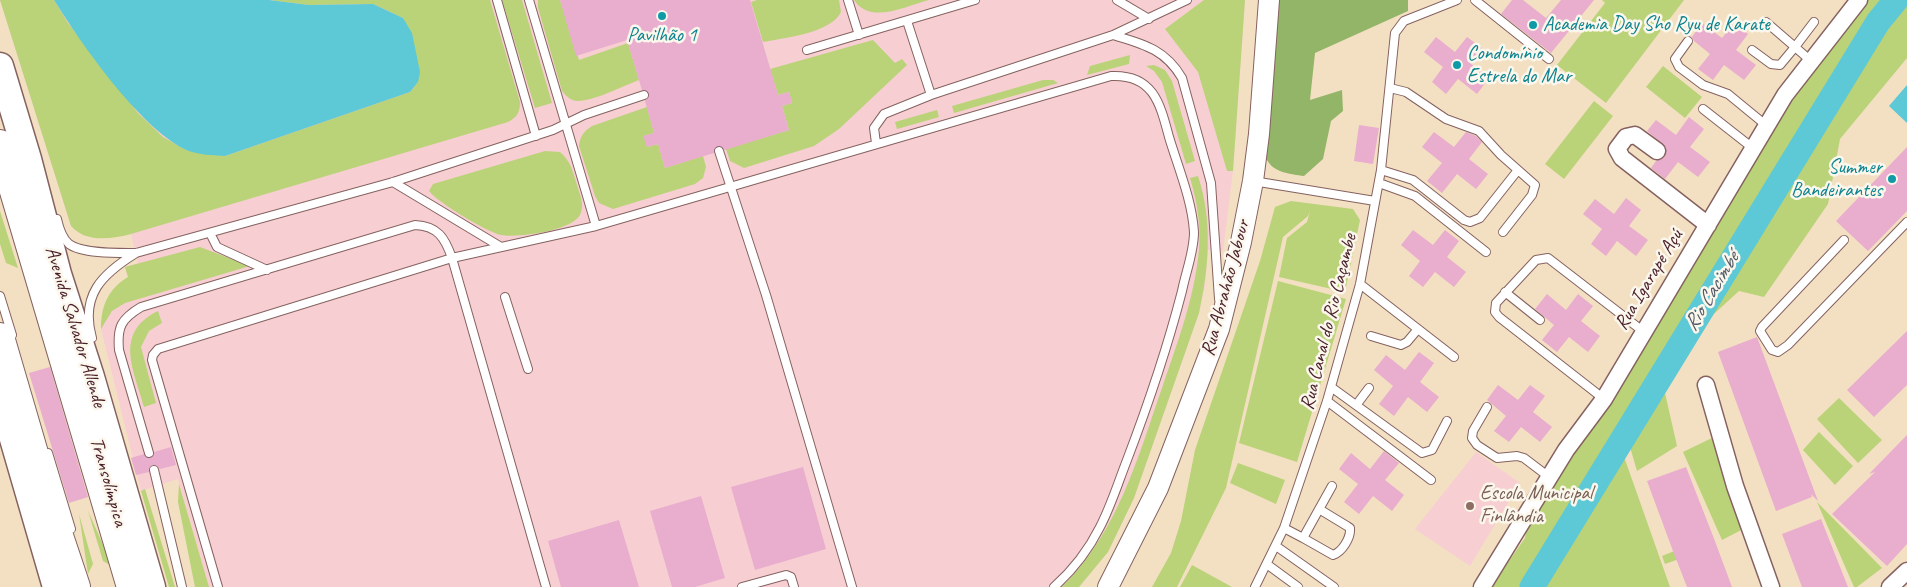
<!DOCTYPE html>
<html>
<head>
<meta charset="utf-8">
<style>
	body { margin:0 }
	canvas { display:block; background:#f3dfc2 }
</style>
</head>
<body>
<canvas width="1907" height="587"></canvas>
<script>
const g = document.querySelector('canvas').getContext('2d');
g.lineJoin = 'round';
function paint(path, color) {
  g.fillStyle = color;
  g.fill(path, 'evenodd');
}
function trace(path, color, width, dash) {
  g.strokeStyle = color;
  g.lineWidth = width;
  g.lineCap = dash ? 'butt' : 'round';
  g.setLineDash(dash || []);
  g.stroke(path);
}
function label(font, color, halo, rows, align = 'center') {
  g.font = font + ' Caveat,sans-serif';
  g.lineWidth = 5;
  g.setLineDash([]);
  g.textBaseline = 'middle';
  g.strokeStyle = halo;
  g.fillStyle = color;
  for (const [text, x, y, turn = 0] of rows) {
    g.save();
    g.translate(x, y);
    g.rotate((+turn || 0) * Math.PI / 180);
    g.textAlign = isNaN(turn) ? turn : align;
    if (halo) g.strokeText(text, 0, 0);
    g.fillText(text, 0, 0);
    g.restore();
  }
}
paint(new Path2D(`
	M0,0H1245L1233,171L1223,251L1208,250L1205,285L1199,313L1134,498L1108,552L1079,587H203L204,570L178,479L141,491L101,329V321L128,277L125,267L138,263L131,234L101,238L82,234L71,226Z
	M1476,452L1520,483L1470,566L1415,529Z`), '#f7cfd2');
paint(new Path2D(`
	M0,0H54L68,23L138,113L163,137L186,150L225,156L410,92L418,82L403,18L373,4L309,5L269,0H490L520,102C520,113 517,117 508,122L131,234C111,239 86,243 71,226Z
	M502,0H522L552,103L535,108Z
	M538,0H560L579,60L628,43L639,80C623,86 594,101 578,101C571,101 566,96 562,91L538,8Z
	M757,0H839L841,12C831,33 784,38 763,42L751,2Z
	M854,0H929C906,6 870,25 854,0Z
	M1204,0H1245L1233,171H1227L1198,72L1165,29Z
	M1602,0H1684L1606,103L1557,65L1605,3Z
	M1865,0H1907V58L1840,139L1828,204L1764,297L1739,291L1692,334L1622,451L1670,587H1486L1500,574L1525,538L1529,516L1797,80Z
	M873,40L895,63L902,59L907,65L839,129L814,146L744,168L730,161L726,149L789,130L782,106L792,103L789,92L778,95L770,69Z
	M1130,55L1129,64L1087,75L1090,66Z
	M1154,65L1165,70L1172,81L1195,161L1186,164L1162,82L1154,71L1146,66Z
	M1663,66L1702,97L1685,118L1646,87Z
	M1043,80H1053L1058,83L954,113L952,106Z
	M1594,101L1613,116L1564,179L1545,164Z
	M647,107L654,133L644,136L647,147L658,144L665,168L703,156L706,167L703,178L695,184L613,209L599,203L595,196L579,146C580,136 584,131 592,126Z
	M937,110L939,117L897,129L895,122Z
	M545,151L560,152C571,161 573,172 577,185C580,195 585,205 580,215C571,231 518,238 501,235C487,232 437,202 429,191L433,184Z
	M1198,176C1213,221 1209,268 1199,313L1134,498L1108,552L1079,587H1062C1118,532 1138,457 1163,385C1178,341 1195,296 1199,249C1201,225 1197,201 1190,178Z
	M1291,201L1353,209L1360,220L1345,292L1279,277L1287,238L1307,222L1310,211L1308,216L1283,237L1226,488L1177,587H1152L1171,553L1181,521L1195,450L1260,261L1275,207Z
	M0,211L18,268L6,263L0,244Z
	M200,247L250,266L125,303L112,311L101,329C101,306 108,289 128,277L125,267Z
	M1278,281L1346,299L1297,462L1239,443Z
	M158,311L162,323L149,331L141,347L156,403L144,407C134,370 113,333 158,311Z
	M1665,393L1677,446L1637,471L1630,447Z
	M1839,398L1882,440L1858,463L1817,419Z
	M1819,432L1853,466L1835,485L1803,450Z
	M1714,437L1749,526L1722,540L1683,452Z
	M1238,463L1285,480L1276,504L1230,483Z
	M179,484L209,587H195L178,502Z
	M145,489L175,587H169L141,491Z
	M1817,502L1882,568L1857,587H1854Z
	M88,511L113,567L103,561Z
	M79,514L93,564L88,574Z
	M1709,537L1713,547L1665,564L1662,556Z
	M1192,565L1232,587H1180Z`), '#bad378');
paint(new Path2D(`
	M1276,0H1408V11L1315,53L1310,100L1342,90L1343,111L1331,121L1323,159L1304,176C1291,174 1274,173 1267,160C1255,135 1273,31 1276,0Z`), '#93b568');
paint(new Path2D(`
	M54,0H269L309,5L373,4L403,18L412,33L420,72L418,82L410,92L225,156C211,155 197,155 184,149C138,125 82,45 54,0Z
	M1907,85V123L1889,106Z`), '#5dc8d6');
trace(new Path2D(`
	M1532,587L1878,22L1896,0`), '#5dc8d6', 25);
paint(new Path2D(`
	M560,0H750L778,95L789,92L792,103L782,106L789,130L725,150L718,146L715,148L714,153L665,168L658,144L647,147L643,136L654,133L645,101L649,94L647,91L642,90L627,40L576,56Z
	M1512,0H1523L1546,18L1561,0H1594L1551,53L1501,14Z
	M1702,23L1722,38L1734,23L1748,34L1736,50L1756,65L1744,80L1724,65L1713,80L1698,69L1710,54L1694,41L1692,37Z
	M1436,37L1455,52L1467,37L1482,48L1470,63L1489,78L1477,94L1458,79L1446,94L1432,82L1443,67L1424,52Z
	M1689,117L1704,129L1690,147L1710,162L1698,177L1678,162L1665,179L1651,168L1656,161L1665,157L1666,147L1647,131L1656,120L1676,135Z
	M1359,125L1379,128L1373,164L1354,161Z
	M1434,132L1454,147L1466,132L1476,136L1482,142L1469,159L1488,174L1476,189L1457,174L1442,193L1427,181L1442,163L1422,147Z
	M1907,147V211L1868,251L1836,221Z
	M1626,198L1641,210L1629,226L1648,240L1636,256L1617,241L1606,256L1591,244L1602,229L1583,214L1595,199L1614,214Z
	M1413,230L1433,245L1445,230L1459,241L1447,257L1466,272L1454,287L1435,272L1423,287L1409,276L1420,261L1401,245Z
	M1547,294L1566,310L1578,294L1593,306L1581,321L1600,336L1588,352L1569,337L1557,352L1542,340L1554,325L1535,309Z
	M1907,331V385L1874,417L1847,390Z
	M1757,337L1818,501L1811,494L1812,497L1776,511L1718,352Z
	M1419,352L1434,363L1420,382L1439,397L1427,412L1408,397L1394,416L1379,404L1393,386L1374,370L1386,355L1405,370Z
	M50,367L88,497L69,503L29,373Z
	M1498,385L1518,400L1530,385L1545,396L1533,412L1552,427L1540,442L1521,427L1509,442L1494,431L1506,416L1487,400Z
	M1907,435V544L1887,566L1832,514L1875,472L1869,474Z
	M171,447L176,465L160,469L156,465H152L149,472L136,475L131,458L144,454L150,458L154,452Z
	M1384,451L1399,463L1385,480L1404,495L1392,511L1373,496L1359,514L1344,502L1358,484L1339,469L1351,453L1370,469Z
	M803,467L826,549L755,570L731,487Z
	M1686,467L1713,536L1732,587H1687L1673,551L1647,481Z
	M701,496L725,578L695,587H672L650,511Z
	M1821,519L1848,587H1802L1782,534Z
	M619,520L639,587H561L548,541Z`), '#e9adcd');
const service = new Path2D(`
	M497,0L536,136
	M529,0L596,226
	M848,0L859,35
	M1117,0L1149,19
	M1475,0L1549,59
	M907,21L931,95
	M1766,22L1795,47L1814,22
	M1113,35C1143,44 1165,49 1182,78L1211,183L1219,299
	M1688,41L1675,59L1679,67L1703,85L1728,94L1767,126
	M807,50L975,0
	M1752,50L1771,64L1780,65L1795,47L1811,61
	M1390,88L1406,92L1446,119L1479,131L1501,155L1535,185L1532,195L1503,232
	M1703,109L1754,149
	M876,143L874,128L884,114L931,95L1113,35L1187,0
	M719,151L766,295L852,587
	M1381,170L1413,180L1464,220L1470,222L1480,218L1518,170
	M1253,181L1375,201
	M393,182L501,247
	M1379,183L1415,196L1486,252
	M57,219C59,228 62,238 69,244C82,254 119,253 136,253L393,182L553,130L584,115L644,95
	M210,233L217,247L267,270
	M1844,240L1762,327L1760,331L1772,350L1778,352L1788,345L1907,222
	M1360,284L1454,357
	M1505,292L1540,320
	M0,296L12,335
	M505,297L528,369
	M1371,336L1401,345L1407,342L1418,329
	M92,338C80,295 102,274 136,253
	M1331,387L1422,453L1432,450L1447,421
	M1604,399L1499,317L1495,312L1496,303L1536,260L1548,258L1644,332
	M1327,401L1431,480
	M1357,404L1369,388
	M1487,407L1473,431L1472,438L1477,445L1497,458L1517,456L1524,458L1549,477
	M48,453L71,529
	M149,453L119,350C117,327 121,319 141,307L415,225C438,226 445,238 452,258L546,587
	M154,470L182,587
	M1284,528L1303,538L1332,486
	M1303,538L1333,555C1342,552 1351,538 1350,528L1347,526L1319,509
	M1276,546L1334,587
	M1268,565L1298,587
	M218,587L152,360L153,355L158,349L452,258L596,226L1111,76C1153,74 1160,103 1169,137C1178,167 1192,200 1194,232C1194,252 1186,271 1182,291C1167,349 1148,405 1127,460C1118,483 1111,506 1100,527C1089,549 1073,570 1054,587
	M742,587L786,575L791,577L794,587
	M1255,587L1284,528L1327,401L1360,284L1381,170L1395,33L1404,21L1457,0`);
const minor = new Path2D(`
	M1657,151L1635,135L1626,137L1617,149L1622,158L1708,225
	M1706,385L1735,486L1771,587
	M1482,587L1566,450L1604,399L1785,95L1859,0
	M1890,587L1907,571`);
const tertiary = new Path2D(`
	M1108,587L1158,488L1219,329L1241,242L1253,181L1259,134L1269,0`);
const primary = new Path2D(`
	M0,66L28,159L58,274L91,377L152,587
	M0,394L56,587`);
const trunk = new Path2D(`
	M0,144L131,587
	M0,337L52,515L76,587`);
trace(service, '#856260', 10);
trace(minor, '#856260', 19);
trace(tertiary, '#856260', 22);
trace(primary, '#856260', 29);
trace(trunk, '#856260', 30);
trace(service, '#fff', 8);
trace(minor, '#fff', 16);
trace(tertiary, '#fff', 20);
trace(primary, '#fff', 26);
trace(trunk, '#fff', 28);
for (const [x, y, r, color] of [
	[662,16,5,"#0f9aa8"],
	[1533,25,5,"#0f9aa8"],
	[1457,65,5,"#0f9aa8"],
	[1892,179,5,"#0f9aa8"],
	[1470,506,5,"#8d6e63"]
]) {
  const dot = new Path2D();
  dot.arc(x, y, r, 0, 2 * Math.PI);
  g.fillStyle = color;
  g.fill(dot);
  trace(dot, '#fbf7ec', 2);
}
label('20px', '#0d838f', '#fbf7ec', [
	["Academia Day Sho Ryu de Karate",1543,25],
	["Pavilhão 1",662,36,"center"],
	["Condomínio",1467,54],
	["Estrela do Mar",1467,77],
	["Summer",1882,168,"right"],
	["Bandeirantes",1882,191,"right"]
], 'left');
label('20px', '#4a1f2b', '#fbf7ec', [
	["Rua Igarapé Açú",1649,280,-59],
	["Rua Abrahão Jabour",1226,288,-75],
	["Rua Canal do Rio Caçambe",1329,322,-76],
	["Avenida Salvador Allende",75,327,73],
	["Transolímpica",108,482,74]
]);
label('20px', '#785e54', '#fbf7ec', [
	["Escola Municipal",1480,494],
	["Finlândia",1480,517]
], 'left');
label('italic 21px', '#515a67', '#fbf7ec', [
	["Rio Cacimbé",1712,292,-59]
]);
</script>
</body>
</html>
